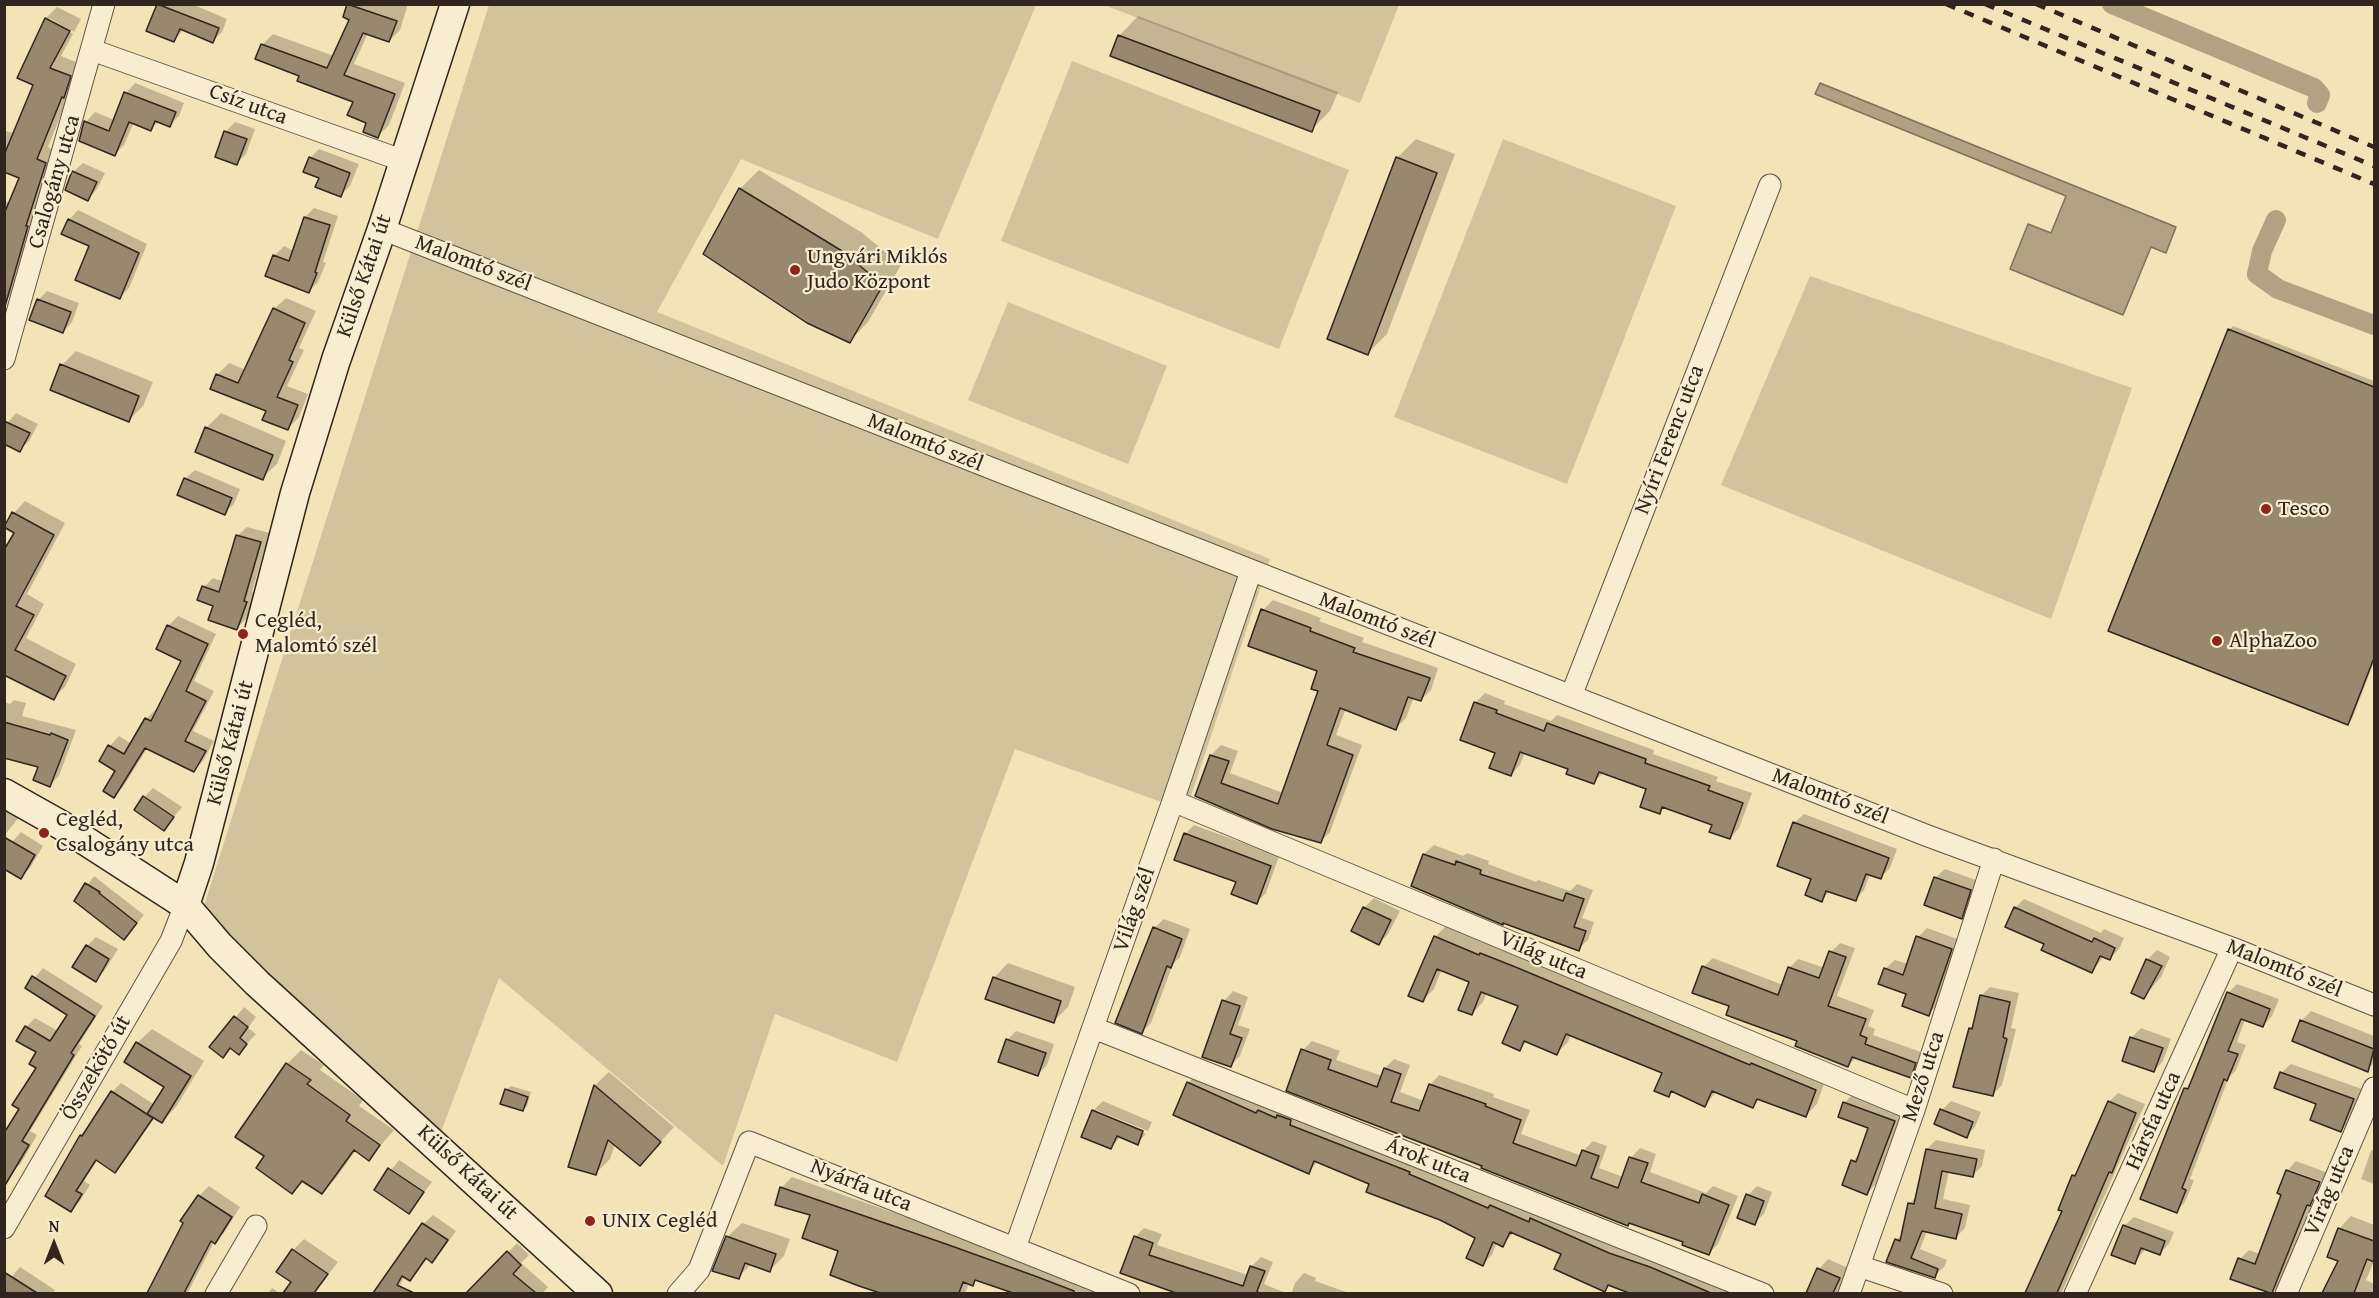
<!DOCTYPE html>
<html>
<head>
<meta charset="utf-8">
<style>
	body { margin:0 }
	#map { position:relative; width:2379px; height:1298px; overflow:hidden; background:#f4e3b7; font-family:"Gentium Book Plus",serif }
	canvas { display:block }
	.frame { position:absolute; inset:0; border:6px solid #32251e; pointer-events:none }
	.north { position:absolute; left:24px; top:1214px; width:60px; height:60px; -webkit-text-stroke:4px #f8edd0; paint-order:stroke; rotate:0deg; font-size:16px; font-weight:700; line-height:24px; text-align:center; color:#32251e }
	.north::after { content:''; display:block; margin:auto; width:21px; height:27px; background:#32251e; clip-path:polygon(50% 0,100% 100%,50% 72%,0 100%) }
</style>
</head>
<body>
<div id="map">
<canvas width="2379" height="1298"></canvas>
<div class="frame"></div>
<div class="north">N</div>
</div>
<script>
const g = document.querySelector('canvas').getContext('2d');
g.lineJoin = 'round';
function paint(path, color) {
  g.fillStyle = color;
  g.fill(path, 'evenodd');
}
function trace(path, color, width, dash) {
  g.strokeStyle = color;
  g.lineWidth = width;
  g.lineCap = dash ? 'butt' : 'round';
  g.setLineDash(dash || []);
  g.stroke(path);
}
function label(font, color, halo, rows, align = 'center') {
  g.font = font + ' "Gentium Book Plus",serif';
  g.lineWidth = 4.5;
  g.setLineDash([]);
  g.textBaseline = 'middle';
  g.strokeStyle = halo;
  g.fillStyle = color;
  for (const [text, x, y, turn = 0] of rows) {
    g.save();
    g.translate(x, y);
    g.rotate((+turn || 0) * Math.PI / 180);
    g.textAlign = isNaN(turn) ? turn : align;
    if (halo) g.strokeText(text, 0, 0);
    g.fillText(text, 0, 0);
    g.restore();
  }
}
paint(new Path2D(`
	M489,5H1036L938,239L741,159L657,312L1270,559L1186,811L1015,749L897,1062L775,1014L723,1166L499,978L430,1161L318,1045L196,931Z
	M1104,5H1399L1360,103Z
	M1072,61L1349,170L1279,349L1001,241Z
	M1503,139L1676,206L1567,484L1394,417Z
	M1810,276L2132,388L2051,619L1721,485Z
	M1008,302L1167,366L1128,464L968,400Z`), '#d3c39d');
const water = new Path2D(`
	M1820,83L2176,227L2166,253L2151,247L2123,315L2010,269L2028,224L2051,233L2066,196L1815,94Z`);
paint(water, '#b2a283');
trace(water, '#7f705b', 1.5);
paint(new Path2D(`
	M158,4H192L227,19L222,32L213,41L184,29L174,40L148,30Z
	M408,4L400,30L389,41L368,33L354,64L405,83L389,125L378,136L354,102L301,75L262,45L273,34L334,56L351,19L349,5Z
	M57,7L81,19L74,32L49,18V21L73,34L61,56L81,64L48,147L57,151L18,287L7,299L4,298V201L10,203L21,177L4,170V134L7,131L15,134L35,84L46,18Z
	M1138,16L1338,92L1330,111L1311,130L1119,36Z
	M135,83L184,103L179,116L170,125L159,121L151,129L134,122L124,145L115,154L80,140L86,122L95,112L114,120L126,93Z
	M235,122L255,129L246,154L237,163L216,156L226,131Z
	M1416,139L1455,154L1387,334L1368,353L1397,158Z
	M319,149L359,164L350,186L341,195L321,177L310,158Z
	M83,163L105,173L97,189L88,199L73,172Z
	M759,170L861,232L901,265L868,322L849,342L740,189Z
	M314,208L338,216L323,262L326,263L318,282L309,291L274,256L284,246L294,251L305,217Z
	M78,210L147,244L129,288L120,297L91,245L69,220Z
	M47,291L79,303L72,322L63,332L38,300Z
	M286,298L316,311L299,348L304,350L287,386L308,394L299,417L288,429L268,410L217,375L229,363L246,370L274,309Z
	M2233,326L2374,381V662L2352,719L2348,723L2229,330Z
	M76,351L153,382L143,406L129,420L62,365Z
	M16,413L38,424L29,441L19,450L4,427Z
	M221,413L286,441L277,464L262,478L197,451L207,427Z
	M195,470L240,489L234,504L224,513L185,479Z
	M25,501L65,523L27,594L44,604L26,638L76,664L65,687L53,698L4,673L16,532L14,513Z
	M247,527L269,533L252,592L256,593L246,619L237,628L215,605L204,587L213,578L224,582L237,536Z
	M1273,600L1321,618L1319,621L1364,638L1362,642L1438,668L1431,690L1421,700L1414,697L1406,718L1396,728L1346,708L1336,735L1362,745L1330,832L1320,842L1197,795L1211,755L1221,745L1238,751L1230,773L1283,793L1320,690L1319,670L1263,610Z
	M178,616L216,634L194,681L214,691L193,731L214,741L203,761L194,771L148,747L123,787L114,796L117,770L101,760L110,746L119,736L132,744L146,719L156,709L158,710L183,661L158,649L168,626Z
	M1485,693L1505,701L1504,704L1551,721L1557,715L1654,750L1653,754L1718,777L1716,781L1752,793L1739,828L1730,838L1714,824L1665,807L1659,812L1648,788L1604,772L1594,782L1570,768L1525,752L1520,765L1511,775L1497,752L1475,703Z
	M14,700L26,703L22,716L76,730L59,776L50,785L40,766L4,756V702L10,704Z
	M153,788L182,807L164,829L144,797Z
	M4,808L19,817L4,836Z
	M1804,814L1897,849L1890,868L1880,878L1870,874L1864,890L1855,900L1830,891L1821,900L1794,823Z
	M1194,825L1279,856L1266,893L1257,902L1238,881L1185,834Z
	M21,832L43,846L30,868L21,877L12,842Z
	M1434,845L1463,856L1467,853L1489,861L1488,864L1536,882L1538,880L1570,891L1577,884L1593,890L1582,918L1594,922L1588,940L1578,949L1413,886L1424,854Z
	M1945,869L1979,881L1970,908L1961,917L1935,878Z
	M94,876L144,915L124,938L76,901Z
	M1374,898L1400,911L1388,934L1379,943L1353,931L1365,907Z
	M2024,899L2101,933L2104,929L2124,938L2119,949L2109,959L2104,956L2092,971L2046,943L2015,908Z
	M1164,919L1190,929L1180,957L1173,964L1151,1023L1142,1032L1154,928Z
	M1447,925L1826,1078L1817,1104L1806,1115L1761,1098L1753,1106L1717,1091L1705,1105L1673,1091L1668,1095L1664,1072L1571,1035L1568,1042L1557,1053L1527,1041L1520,1049V1005L1487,992L1483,1002L1472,1014L1470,981L1442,969L1434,989L1422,1001L1410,995L1436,936Z
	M1927,928L1960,940L1938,1005L1928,1014L1885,969L1895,960L1908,964L1918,937Z
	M96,937L118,949L105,970L95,980L87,946Z
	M1840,943L1855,948L1837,996L1874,1010L1868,1026L1875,1029L1873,1035L1924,1053L1920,1067L1910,1076L1857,1057L1848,1065L1731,1006L1703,967L1713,958L1783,985L1789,968L1798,959L1825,968L1831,952Z
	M2157,950L2170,957L2161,977L2144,997L2147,960Z
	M1008,963L1075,987L1068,1007L1054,1021L994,978Z
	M43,968L103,1006L79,1044L82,1046L30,1131L37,1135L21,1163L12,1172L21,1109L38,1068V1052L26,1027L35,1018L58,1031L69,1014L27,987Z
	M2237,984L2279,999L2272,1016L2263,1026L2245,1019L2237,1042L2246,1045L2236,1070L2229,1077L2190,1179L2194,1180L2185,1202L2176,1212L2185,1089L2192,1081L2228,993Z
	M1990,987L2019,993L2011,1028L2016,1029L2002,1085L1993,1094L1970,1028L1975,1023L1981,996Z
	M1233,991L1248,997L1238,1025L1250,1029L1240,1056L1230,1066L1224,1001Z
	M244,1007L256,1017L248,1028L256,1034L238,1053L231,1047L223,1056L211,1047Z
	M2311,1011L2374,1036V1063L2367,1070L2294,1040L2301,1021Z
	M2141,1028L2171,1039L2163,1061L2154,1071L2124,1060L2132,1037Z
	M152,1029L204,1061L176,1107L162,1122L155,1117L124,1162L114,1171L98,1159L84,1181L90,1185L80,1201L71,1210L81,1136L112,1092L121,1083L155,1105L166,1086L137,1043Z
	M1016,1031L1054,1044L1047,1065L1038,1074L1007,1040Z
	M1312,1041L1340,1051L1336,1060L1382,1076L1385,1068L1394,1059L1410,1065L1400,1092L1424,1101L1430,1085L1439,1075L1494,1094L1493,1097L1530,1110L1521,1134L1582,1156L1584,1150L1593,1141L1607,1146L1599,1168L1623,1177L1631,1158L1640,1148L1656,1154L1650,1172L1706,1193L1713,1186L1738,1196L1718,1244L1709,1253L1685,1241L1630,1221L1627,1225L1288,1090L1303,1050Z
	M301,1050L324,1065L320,1070L363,1100L359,1106L394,1130L369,1159L356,1150L336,1178L322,1192L304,1180L292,1192L266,1156L287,1064Z
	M2291,1064L2362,1089L2350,1121L2341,1130L2318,1103L2281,1073Z
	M609,1072L674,1127L654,1149L615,1144L610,1159L595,1174L570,1166L595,1085Z
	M1197,1074L1748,1294H1633L1611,1285L1605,1290L1563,1253L1514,1232L1503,1245L1497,1242L1492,1255L1483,1264L1477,1238L1371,1183L1318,1161L1308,1172L1188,1083Z
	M511,1086L531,1092L527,1106L522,1110L506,1090Z
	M2118,1093L2145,1104L2062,1292L2036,1294L2028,1290L2064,1210L2073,1176L2080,1168L2109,1102Z
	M1853,1094L1903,1112L1876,1184L1867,1193L1853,1161L1861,1153L1870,1127L1844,1103Z
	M1103,1101L1152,1122L1148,1131L1096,1110V1113L1146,1134L1137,1143L1121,1136L1111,1148L1093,1111Z
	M1951,1101L1981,1112L1975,1127L1966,1136L1942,1110Z
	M1936,1140L1985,1150L1982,1166L1973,1175L1949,1171L1943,1199L1970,1205L1965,1228L1956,1237L1927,1231L1920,1249L1947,1260L1944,1267L1934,1276L1888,1261L1896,1240L1903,1234L1910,1203L1918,1195L1927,1149Z
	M2374,1148V1184L2361,1179L2371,1151Z
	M399,1160L432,1182L409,1212L376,1190Z
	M2296,1161L2328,1173L2324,1182L2290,1170V1173L2323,1185L2313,1200L2281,1283L2272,1293L2240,1259L2249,1250L2260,1254L2283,1194L2287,1171Z
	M792,1177L1046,1266L1114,1294H1017L977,1279L972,1284L969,1283L965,1294H901L879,1286L840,1250L812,1214L781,1188Z
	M209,1186L240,1207L224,1233L214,1242L187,1294H146L158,1275L185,1223L182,1221L199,1196Z
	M1757,1186L1772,1192L1764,1214L1754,1223L1748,1195Z
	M433,1215L456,1231L441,1252L432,1261L428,1258L410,1279L405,1276L395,1294H376L423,1224Z
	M2351,1216L2374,1225V1261L2366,1280L2374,1284V1294H2323L2340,1260L2339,1229Z
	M2134,1217L2174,1232L2169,1244L2160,1253L2146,1248L2135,1262L2124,1226Z
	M742,1223L790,1239L784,1256L770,1270L752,1264L738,1277L727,1237Z
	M1144,1228L1162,1234L1157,1245L1248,1275L1252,1266L1261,1257L1273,1262L1264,1284L1288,1294H1178L1122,1272L1135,1237Z
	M304,1239L338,1262L314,1293L285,1294L293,1282L278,1271L293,1250Z
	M517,1243L529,1255L521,1263L548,1287L542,1294H469Z
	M1828,1259L1848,1268L1837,1294H1808L1819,1269Z
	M20,1267L55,1290L52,1294H4V1286Z
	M1304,1273L1316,1278L1315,1281L1352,1294H1291L1295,1283Z
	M272,1288L281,1294H267Z`), '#0003');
trace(new Path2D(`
	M2112,4L2314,88L2320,95L2317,103
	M2276,220L2262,251L2257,274L2278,289L2374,325`), '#b2a283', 20);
const building = new Path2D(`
	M157,4L219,28L213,43L180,29L174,42L146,31Z
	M347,4L397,21L389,42L363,33L344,75L395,94L378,138L363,132L366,123L347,115L353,102L297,81L299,76L255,59L261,44L327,68L349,20L343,17Z
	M45,18L70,31L50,68L71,76L64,98L62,97L37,159L46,163L26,226H28L4,310V214L19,178L4,172V155L33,85L17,78Z
	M1118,35L1320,111L1312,132L1110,56Z
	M124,92L176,112L170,127L155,121L151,131L129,122L115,156L79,141L84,121L109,131Z
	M224,131L247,139L237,165L215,157Z
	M309,157L350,173L341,197L315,187L319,178L303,172Z
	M1396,157L1437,173L1368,355L1327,339Z
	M72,171L97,182L88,201L65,190Z
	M739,188L842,251L883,285L850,343L807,323L703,254Z
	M304,217L330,225L315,272L317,273L309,293L265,276L273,255L289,261Z
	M68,219L139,253L120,299L75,280L89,246L61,234Z
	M37,299L71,312L63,333L29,320Z
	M273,308L305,323L289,360L293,362L277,397L298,405L288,430L262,420L266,411L210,389L216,374L238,383Z
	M2228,329L2374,387V658L2348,725L2108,631Z
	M60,364L139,396L129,422L50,390Z
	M4,421L30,433L20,452L4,444Z
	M205,427L273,455L263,480L195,452Z
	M184,478L232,498L225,515L177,495Z
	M12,512L54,535L16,606L34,615L15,650L66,676L54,700L4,675V550L14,533L4,527Z
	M236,535L261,542L244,601L247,602L237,630L208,620L213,606L197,600L202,586L219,592Z
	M1261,609L1311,628L1310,631L1355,648L1353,652L1430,678L1421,701L1408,697L1396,730L1340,708L1327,745L1353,755L1321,843L1272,829L1195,796L1210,755L1229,761L1221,783L1278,804L1318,691L1311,689L1317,671L1248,646Z
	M167,625L208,644L186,691L206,701L185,741L206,751L194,772L145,748L114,798L103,791L115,771L99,761L108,745L124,754L145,718L151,721L181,661L156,649Z
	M1474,702L1497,710L1496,713L1544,731L1547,723L1646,759L1645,763L1710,786L1708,790L1743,803L1730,839L1709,832L1712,825L1662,807L1660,814L1640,807L1646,789L1599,772L1594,784L1566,774L1568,769L1520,752L1511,776L1489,768L1495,753L1460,740Z
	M4,722L50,735L51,733L68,740L50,787L33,780L38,767L4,758Z
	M143,796L174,817L164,831L134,810Z
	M1793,822L1889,858L1881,879L1866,874L1856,901L1826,891L1822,902L1805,895L1811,879L1777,866Z
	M1184,833L1271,866L1257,904L1231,894L1236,882L1174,860Z
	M4,837L35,855L21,879L4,869Z
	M1423,854L1455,865L1456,861L1481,870L1480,874L1563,901L1566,893L1584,899L1574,927L1586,931L1579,951L1503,923V925L1411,886Z
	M1934,877L1971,890L1962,919L1924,905Z
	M85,883L100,892L99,893L137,923L124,940L74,901Z
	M1363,907L1391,920L1379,945L1351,931Z
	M2014,907L2092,942L2094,938L2115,948L2110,960L2100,956L2092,973L2041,950L2044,944L2005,927Z
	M1153,927L1182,939L1171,968L1167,966L1142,1034L1115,1023Z
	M1434,936L1479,955L1480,953L1513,966L1750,1065L1751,1063L1816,1090L1806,1117L1757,1099L1753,1108L1712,1091L1705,1107L1671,1091L1669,1097L1654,1091L1662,1073L1566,1034L1557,1055L1524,1041L1520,1051L1502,1043L1518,1006L1481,992L1472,1015L1458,1010L1469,982L1437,969L1423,1002L1408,996Z
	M1916,936L1952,949L1929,1016L1902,1006L1906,994L1878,984L1884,968L1903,975Z
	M86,945L109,959L96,982L72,967Z
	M1829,951L1846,957L1828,1006L1866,1019L1860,1035L1867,1038L1865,1044L1916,1063L1911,1078L1852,1057L1848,1067L1828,1059L1795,1046L1797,1041L1726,1015L1729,1006L1692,993L1702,966L1778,995L1788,967L1819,978Z
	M2146,959L2162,966L2144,999L2131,993Z
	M32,976L95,1016L71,1053L74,1055L22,1141L29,1145L4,1187V1133L19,1109L12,1105L36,1068L29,1064L36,1052L16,1041L25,1026L50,1041L67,1015L25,988Z
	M993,977L1061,1001L1054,1023L985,999Z
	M2227,992L2270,1009L2263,1027L2241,1019L2228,1051L2238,1054L2227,1081L2224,1079L2182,1188L2186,1190L2177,1213L2140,1199L2184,1088L2188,1089Z
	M1980,995L2010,1002L2003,1037L2007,1039L1993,1096L1953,1087L1969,1028L1972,1029Z
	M1222,1000L1240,1006L1230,1034L1242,1038L1231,1067L1202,1057Z
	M234,1016L248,1027L240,1038L247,1044L239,1055L230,1048L223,1058L209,1047Z
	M2300,1020L2374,1049L2368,1072L2292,1041Z
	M2130,1037L2163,1048L2154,1072L2122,1061Z
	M1006,1039L1046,1053L1038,1076L998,1062Z
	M136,1042L191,1076L162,1123L147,1114L164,1087L124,1062Z
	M1301,1049L1331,1060L1328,1069L1377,1087L1384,1068L1401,1074L1391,1102L1419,1111L1429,1084L1486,1104L1485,1106L1521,1120L1513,1143L1576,1166L1582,1150L1599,1156L1591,1178L1618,1188L1629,1157L1648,1163L1641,1182L1699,1203L1702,1194L1729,1205L1709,1255L1682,1245L1683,1242L1629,1223L1628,1226L1481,1168L1482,1166L1286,1091Z
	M286,1063L311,1080L307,1084L350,1115L346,1121L380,1145L369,1161L354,1150L322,1194L302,1181L292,1194L256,1168L264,1156L235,1137Z
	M2280,1072L2354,1099L2341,1132L2310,1120L2316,1104L2274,1088Z
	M1187,1082L1256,1113L1258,1110L1276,1118L1277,1115L1291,1120L1290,1125L1410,1172L1409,1174L1488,1208L1490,1205L1529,1222L1530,1218L1609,1253L1650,1267L1711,1293H1629L1608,1285L1605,1292L1554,1269L1561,1254L1510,1232L1503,1247L1493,1242L1483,1266L1466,1258L1475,1238L1440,1220L1366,1192L1369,1184L1314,1161L1309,1174L1173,1115Z
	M594,1085L661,1142L640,1166L608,1140L596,1175L568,1167Z
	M505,1089L528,1097L523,1111L500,1104Z
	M111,1091L153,1118L115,1173L96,1160L76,1191L82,1194L71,1212L45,1196L80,1135L82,1136Z
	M2108,1101L2136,1113L2112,1173L2109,1172L2057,1293H2025L2062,1211L2058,1210L2072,1175L2075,1176Z
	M1843,1102L1895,1121L1867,1195L1842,1185L1851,1160L1856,1162L1868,1128L1838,1117Z
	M1940,1109L1973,1122L1967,1138L1934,1124Z
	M1092,1110L1143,1131L1138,1145L1117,1136L1111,1149L1081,1137Z
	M1926,1149L1977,1159L1973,1177L1942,1171L1935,1208L1962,1214L1956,1239L1922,1231L1911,1258L1938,1269L1935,1278L1886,1262L1895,1239L1900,1241L1908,1203L1914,1204Z
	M388,1168L424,1192L409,1214L374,1190Z
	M2286,1170L2320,1182L2310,1206L2307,1205L2272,1293H2270L2230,1279L2238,1258L2255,1264L2281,1195L2277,1193Z
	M780,1187L946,1244L1035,1276L1074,1291V1293H1013L975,1280L973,1286L963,1282L959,1293H880L859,1286L830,1275L838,1251L802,1238L810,1215L775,1205Z
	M1746,1194L1764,1201L1755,1225L1737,1218Z
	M198,1195L232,1217L215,1244L211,1241L184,1293H147L183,1223L180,1221Z
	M422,1223L448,1240L432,1263L426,1258L410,1281L402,1276L397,1285L414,1293H373Z
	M2123,1225L2165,1241L2160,1255L2141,1248L2135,1264L2111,1255Z
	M2338,1228L2374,1241V1262L2367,1259L2354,1293H2322L2338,1261L2327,1257Z
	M726,1236L776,1254L770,1272L745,1263L739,1279L712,1271Z
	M1134,1236L1153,1243L1149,1255L1243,1286L1250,1266L1265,1271L1257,1291L1259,1293H1176L1120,1273Z
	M292,1249L328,1274L314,1293H283L291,1282L276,1272Z
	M507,1251L521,1265L513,1274L536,1293H466Z
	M1817,1268L1840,1278L1833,1293H1806Z
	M4,1272L37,1293H4Z`);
paint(building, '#97886e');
trace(building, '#32251e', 1.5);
const street = new Path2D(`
	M92,50L404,161
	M382,229L1928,836L2232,948L2374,1005
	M4,359L104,4
	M1571,696L1770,185
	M1173,801L1914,1110
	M1094,1028L1763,1294
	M4,1228L171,941L185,905
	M1015,1248L1173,801L1251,571
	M1859,1266L1942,1294
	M216,1294L256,1226
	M678,1294L699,1270L749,1142L1129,1294
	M1849,1294L1914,1110L1994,859
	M2075,1294L2232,948
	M2286,1294L2374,1088`);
const secondary = new Path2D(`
	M4,793L61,825L185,905L220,946L257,983L598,1294
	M185,905L199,863L295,493L336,360L382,229L455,4`);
trace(street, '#625444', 23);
trace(secondary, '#32251e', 31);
trace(street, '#f8edd0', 21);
trace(secondary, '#f8edd0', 28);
trace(new Path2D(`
	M1946,4L2374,184
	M1985,4L2374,166
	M2036,4L2374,147`), '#32251e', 4.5, [10, 10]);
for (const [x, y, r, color] of [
	[795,270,6,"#8f2418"],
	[2266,509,6,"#8f2418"],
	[243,634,6,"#8f2418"],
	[2217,641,6,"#8f2418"],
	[44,833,6,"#8f2418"],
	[590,1221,6,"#8f2418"]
]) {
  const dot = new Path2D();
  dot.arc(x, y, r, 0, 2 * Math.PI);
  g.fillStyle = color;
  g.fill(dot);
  trace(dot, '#f8edd0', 2);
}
label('22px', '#32251e', '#f8edd0', [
	["Csíz utca",248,105,20],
	["Csalogány utca",55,182,-74],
	["Malomtó szél",473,264,21],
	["Külső Kátai út",365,276,-71],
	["Nyíri Ferenc utca",1670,440,-69],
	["Malomtó szél",925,443,22],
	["Malomtó szél",1377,621,21],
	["Külső Kátai út",231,743,-75],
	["Malomtó szél",1830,797,21],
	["Világ szél",1135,910,-71],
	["Világ utca",1543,956,23],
	["Malomtó szél",2284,969,22],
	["Összekötő út",97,1068,-60],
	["Mező utca",1924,1077,-72],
	["Hársfa utca",2154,1121,-66],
	["Árok utca",1428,1161,22],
	["Külső Kátai út",467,1173,43],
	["Nyárfa utca",861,1186,22],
	["Virág utca",2330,1191,-67]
]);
label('22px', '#32251e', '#f8edd0', [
	["Ungvári Miklós",807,257],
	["Judo Központ",807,282],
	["Tesco",2278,509],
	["Cegléd,",255,621],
	["Malomtó szél",255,646],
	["AlphaZoo",2229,641],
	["Cegléd,",56,820],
	["Csalogány utca",56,845],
	["UNIX Cegléd",602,1221]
], 'left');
</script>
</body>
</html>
